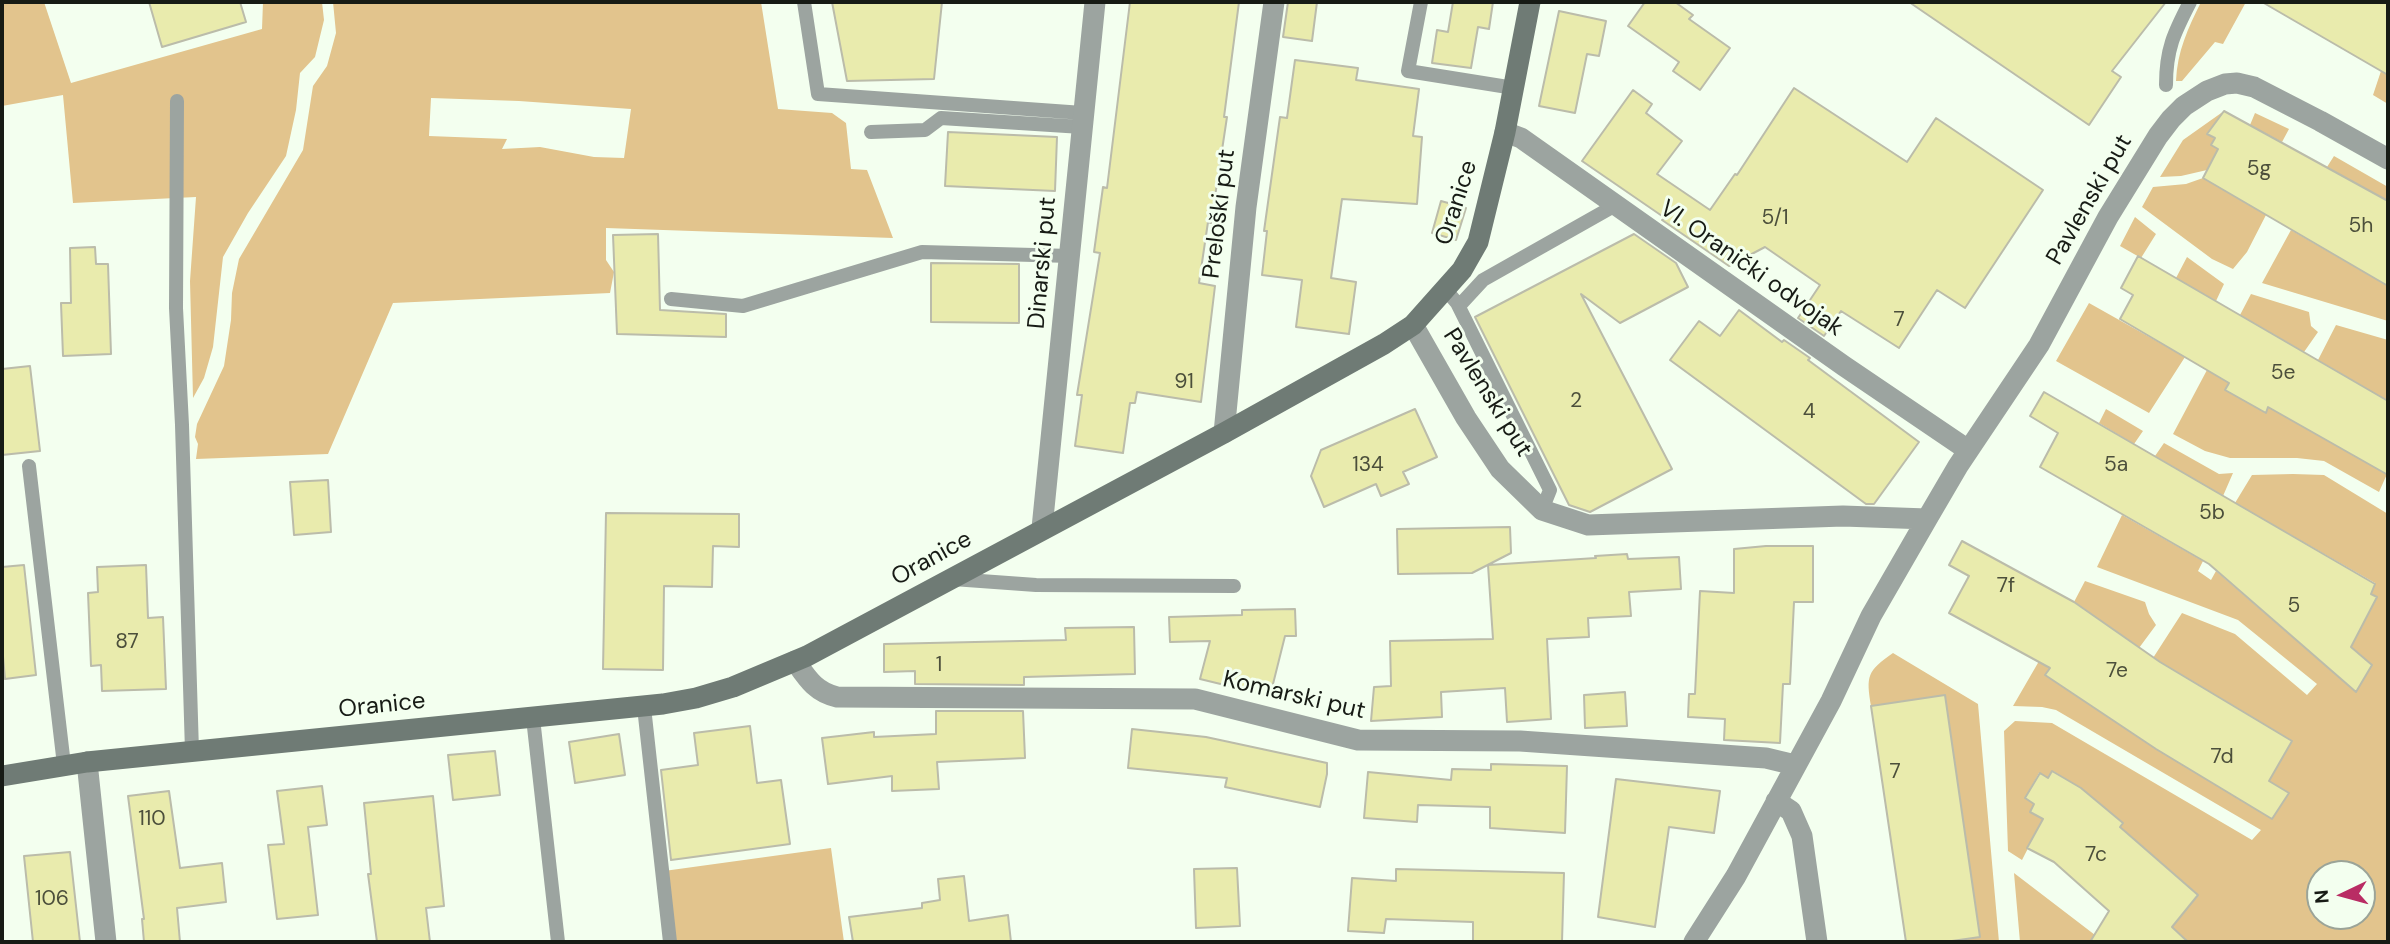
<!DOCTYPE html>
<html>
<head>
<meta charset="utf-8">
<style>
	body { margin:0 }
	#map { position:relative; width:2390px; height:944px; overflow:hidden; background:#f3ffef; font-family:"DM Sans",sans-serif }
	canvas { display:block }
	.frame { position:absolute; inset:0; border:4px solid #171b15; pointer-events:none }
	.north { position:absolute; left:2306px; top:860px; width:70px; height:70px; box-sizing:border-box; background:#f3ffef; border:2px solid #9ba498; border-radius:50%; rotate:265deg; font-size:19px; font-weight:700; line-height:28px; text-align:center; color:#171b15 }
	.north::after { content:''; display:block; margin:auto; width:24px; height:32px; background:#b92d64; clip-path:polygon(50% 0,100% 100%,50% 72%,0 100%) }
</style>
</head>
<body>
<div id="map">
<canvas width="2390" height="944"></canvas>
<div class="frame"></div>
<div class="north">N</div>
</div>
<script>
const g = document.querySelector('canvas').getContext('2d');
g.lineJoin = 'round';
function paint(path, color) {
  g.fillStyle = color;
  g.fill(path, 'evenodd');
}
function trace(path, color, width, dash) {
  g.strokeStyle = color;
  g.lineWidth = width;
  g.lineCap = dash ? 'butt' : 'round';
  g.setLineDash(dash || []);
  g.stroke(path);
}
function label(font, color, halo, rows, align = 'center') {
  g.font = font + ' "DM Sans",sans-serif';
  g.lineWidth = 6;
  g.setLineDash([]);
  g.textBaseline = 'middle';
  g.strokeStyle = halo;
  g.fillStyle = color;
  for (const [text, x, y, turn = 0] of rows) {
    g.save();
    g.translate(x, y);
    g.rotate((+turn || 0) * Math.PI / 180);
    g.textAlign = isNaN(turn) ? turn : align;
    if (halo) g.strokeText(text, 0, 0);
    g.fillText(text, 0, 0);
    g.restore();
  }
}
paint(new Path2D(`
	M2,2H44L71,83L262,29L263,2H322L324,20L315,57L300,73L296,110L286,156L248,213L223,257L213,347L204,378L193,398L190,281L196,197L73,203L63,95L2,106Z
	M333,2H761L778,109L832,113L846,123L851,169L867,170L893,238L606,228V260L614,272L610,293L393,303L328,454L196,459L198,444L195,437L197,424L224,366L231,320L232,293L239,259L303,150L313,86L327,66L336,33ZM431,98L519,101L631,109L624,158L594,157L540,147L502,149L507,139L429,136Z
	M2201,2H2246L2223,44L2215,42L2182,81H2176C2177,52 2188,28 2201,2Z
	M2381,71L2388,75V104L2373,95Z
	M2224,111L2207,134L2215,138L2211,145L2218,149L2207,170L2181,176L2160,177L2183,140Z
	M2255,113L2289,129L2282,142L2250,125Z
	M2334,156L2388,187V201L2327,167Z
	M2203,178L2266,215L2247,252L2233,269L2212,259L2142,207L2153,187L2186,184Z
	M2135,217L2156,234L2141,258L2120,246Z
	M2291,230L2388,286V321L2262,283Z
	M2187,257L2224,284L2216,301L2176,278Z
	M2251,294L2309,312L2311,326L2318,332L2304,352L2240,315Z
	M2089,303L2185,357L2149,413L2056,361Z
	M2336,325L2388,340V401L2318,360Z
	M2207,370L2229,383L2225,390L2266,412L2268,407L2387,474L2379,492L2324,461L2297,458H2230L2205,451L2173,434Z
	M2106,409L2143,431L2134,444L2099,423Z
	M2164,443L2219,474L2233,473L2223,496L2155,456Z
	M2293,474L2324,475L2388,514V942H2188L2164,920L2179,918L2197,896L2120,827L2123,823L2081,800L2085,791L2053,771L2048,778L2039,773L2025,798L2034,804L2030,812L2043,819L2022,860L2008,851L2004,731L2015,721L2052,723L2252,840L2261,830L2056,710L2042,707L2013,706L2053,637L2065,644L2046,675L2156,749L2272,819L2288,793L2269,781L2292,741L2153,658L2182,613L2235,634L2307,695L2317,684L2238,620L2097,567L2122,515L2203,561L2198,571L2211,580L2216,571L2356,692L2372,665L2331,629L2317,588L2367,616L2377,598L2371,594L2375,583L2235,503L2252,475ZM2320,874H2362V916H2320Z
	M2085,581L2145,602L2149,614L2156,625L2139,648L2074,602Z
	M1893,653L1978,704L1999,942H1948L1980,937L1945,695L1871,706C1866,676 1867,671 1893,653Z
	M831,848L844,942H673L664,871Z
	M2014,873L2095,935L2090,942H2020Z`), '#e2c48d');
const building = new Path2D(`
	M149,2H240L246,22L162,47Z
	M832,2H942L934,79L847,81Z
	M1130,2H1239L1224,117H1227L1211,223L1208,222L1199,283L1215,286L1201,402L1137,392L1135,403H1130L1123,453L1075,446L1082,395H1077L1100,253L1094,252L1103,187L1107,188Z
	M1288,2H1317L1312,41L1283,37Z
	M1453,2H1493L1489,29L1478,27L1471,68L1432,63L1437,30L1448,32Z
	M1645,2H1675L1693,15L1689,19L1730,48L1700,90L1673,71L1679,62L1628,26Z
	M1909,2H2166L2112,71L2121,77L2089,125Z
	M2262,2H2388V75Z
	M1559,11L1606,21L1599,56L1587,54L1575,113L1539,106Z
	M1295,60L1358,68L1356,80L1419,89L1413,136L1422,137L1417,204L1342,199L1331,278L1356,282L1349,334L1296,327L1302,280L1262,275L1267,231H1264L1280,117L1287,118Z
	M1794,88L1907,162L1936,118L2043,190L1965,308L1937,290L1899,348L1841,311L1824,336L1798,318L1820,285L1765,247L1729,266L1662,220L1665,218L1582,161L1633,90L1652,104L1646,113L1682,141L1657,174L1710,210L1735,174L1737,175Z
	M2224,111L2388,201V286L2203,178L2218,149L2211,145L2215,138L2207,134Z
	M948,132L1057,137L1055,191L945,186Z
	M1441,201L1466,208L1456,240L1432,233Z
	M658,234L660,310L726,314V337L617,334L613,235Z
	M1634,234L1676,263L1688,287L1620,323L1581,294L1672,469L1590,512L1569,505L1475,317Z
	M95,247L96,264H108L111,354L63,356L61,303H71L70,248Z
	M2138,256L2388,401V475L2268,407L2266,413L2225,390L2229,383L2120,319L2133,295L2121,288Z
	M931,263L1019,264V323L931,322Z
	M1739,310L1782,342L1784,340L1810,358L1808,360L1919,442L1874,504H1866L1670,360L1699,321L1720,336Z
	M30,366L40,451L2,455V369Z
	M2044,392L2375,584L2371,594L2377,597L2351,647L2372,665L2356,692L2209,564L2040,467L2058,433L2030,416Z
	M1415,409L1437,457L1403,472L1409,484L1381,496L1376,484L1324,507L1311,476L1321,450Z
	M328,480L331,532L294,535L290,482Z
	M606,513L739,514V547L713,546L712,587L664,586L663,670L603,669Z
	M1510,527L1511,553L1472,573L1398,574L1397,529Z
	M1962,541L2074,602L2160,662L2292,741L2269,781L2289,793L2272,819L2156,749L2045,675L2050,668L1949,613L1969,576L1949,565Z
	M1766,546H1813V602H1794L1790,684H1783L1780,743L1724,740L1725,719L1688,717L1689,694H1695L1700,591L1734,593V549Z
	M1627,554L1628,559L1679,557L1681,589L1629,592L1631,616L1588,618L1589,637L1547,639L1551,719L1507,722L1505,688L1441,692L1442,717L1371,721L1374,687L1391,686L1390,641L1493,639L1488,565L1596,558L1595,556Z
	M24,565L36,675L5,679L2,645V567Z
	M146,565L148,618L163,617L166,689L102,691L101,665L91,666L88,593L98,592L97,567Z
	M1295,609L1296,636H1285L1270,696L1200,679L1210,641L1170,642L1169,617L1242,615V610Z
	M1134,627L1135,674L1024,677V685L915,684V671L884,672V644L1066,640L1065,628Z
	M1625,692L1627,726L1585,728L1584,695Z
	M1945,695L1980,937L1945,942H1906L1871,706Z
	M936,711H1023L1025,758L937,762L939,789L892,791V776L828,784L822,738L874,732V737L936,734Z
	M750,726L757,783L781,780L790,844L671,860L661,770L698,765L694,733Z
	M1132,729L1206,737L1327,763V774L1320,807L1225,787L1227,778L1128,768Z
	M619,734L625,775L575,783L569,742Z
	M495,751L500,795L453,800L448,755Z
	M1491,764L1567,766L1565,833L1490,828V807L1418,805L1417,822L1364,818L1368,772L1451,780L1452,769L1491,770Z
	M2052,771L2081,788L2123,823L2120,827L2198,895L2172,927L2188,942H2090L2109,911L2054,862L2027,848L2043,819L2030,812L2034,804L2025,798L2040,773L2048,778Z
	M1616,779L1720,791L1714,833L1669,827L1655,927L1598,917Z
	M322,786L327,825L308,827L318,915L277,919L268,845L284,844L277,791Z
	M169,791L180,868L222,863L226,902L177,908L180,942H144L142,919H144L128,796Z
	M433,796L444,906L426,908L430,942H377L368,874H371L364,803Z
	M70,852L80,942H33L24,856Z
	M1237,868L1240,926L1196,928L1194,869Z
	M1396,869L1564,873L1562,942H1473V922L1386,919L1384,933L1348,931L1352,878L1396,881Z
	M964,876L969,921L1008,915L1011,942H853L849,917L922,908V903L940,900L938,879Z`);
paint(building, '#e9ebad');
trace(building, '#bbbcaa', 2);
trace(new Path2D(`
	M804,2L818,94L1083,113
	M1421,2L1408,71L1514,88
	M2166,85C2166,49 2174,33 2190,2
	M177,101L176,308L182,425L192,751
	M871,132L925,130L941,118L1082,127
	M1445,289L1457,303L1550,490L1542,510
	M671,299L743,306L922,252L1071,256
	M1459,306L1483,280L1614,206
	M29,466L64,765
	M953,579L1036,585L1234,586
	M644,707L670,942
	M533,718L558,942`), '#9ca4a0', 14);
trace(new Path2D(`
	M1505,132L1521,138L1844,366L1968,450
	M1413,325L1466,418L1500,469L1542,510L1588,525L1843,516L1927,519
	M1224,433L1246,207L1274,2
	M1042,528L1095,2
	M795,661C807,678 815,692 837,697L1195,699L1358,740L1520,741L1766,758L1795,765
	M87,762L106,942
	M1776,801L1791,811L1802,836L1817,942
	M1694,942L1736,876L1831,701L1871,616L1927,519L1958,466L2039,345L2108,217L2158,136L2171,119L2184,106L2207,91L2225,84L2237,83L2254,87L2320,121L2388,159`), '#9ca4a0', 21);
trace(new Path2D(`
	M2,776L87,762L663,704L696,698L733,687L807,656L1224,433L1384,344L1413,325L1462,270L1478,242L1505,132L1530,2`), '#6f7b75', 21);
label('21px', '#4c4f3b', null, [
	["5g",2259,169],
	["5/1",1775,218],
	["5h",2361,226],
	["7",1899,320],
	["5e",2283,373],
	["91",1184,382],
	["2",1576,401],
	["4",1809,412],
	["134",1368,465],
	["5a",2116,465],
	["5b",2212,513],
	["7f",2006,586],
	["5",2294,606],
	["87",127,642],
	["1",939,665],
	["7e",2117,671],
	["7d",2222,757],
	["7",1895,772],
	["110",152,819],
	["7c",2096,855],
	["106",52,899]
]);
label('24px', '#171b15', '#f3ffef', [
	["Pavlenski put",2090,200,-60],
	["Oranice",1457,203,-72],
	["Preloški put",1220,214,-83],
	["Dinarski put",1043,263,-85],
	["VI. Oranički odvojak",1751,269,35],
	["Pavlenski put",1487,393,58],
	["Oranice",932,559,-29],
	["Komarski put",1294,696,13],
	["Oranice",382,706,-6]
]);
</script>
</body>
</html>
